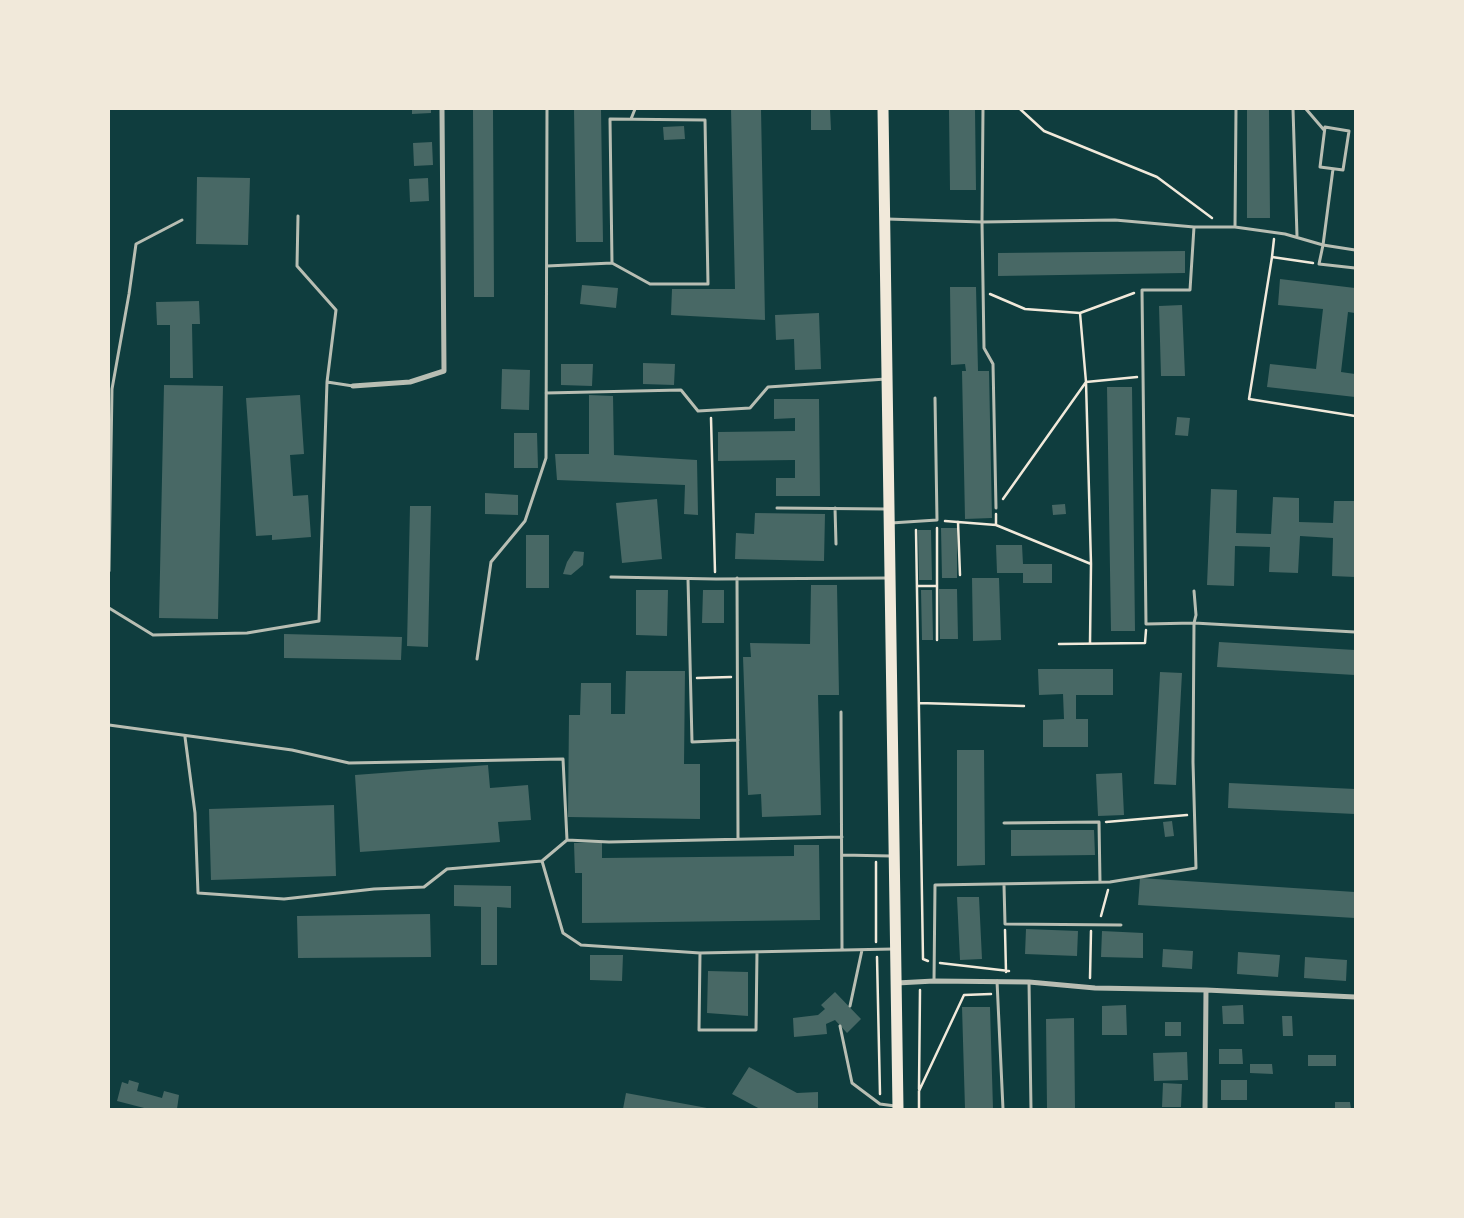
<!DOCTYPE html>
<html>
<head>
<meta charset="utf-8">
<style>
	body { margin:0 }
	#map { position:relative; width:1464px; height:1218px; overflow:hidden; background:#0f3d3e; font-family:"Work Sans",sans-serif }
	canvas { display:block }
	.frame { position:absolute; inset:0; border:110px solid #f1e9da; pointer-events:none }
</style>
</head>
<body>
<div id="map">
<canvas width="1464" height="1218"></canvas>
<div class="frame"></div>
</div>
<script>
const g = document.querySelector('canvas').getContext('2d');
g.lineJoin = 'round';
function paint(path, color) {
  g.fillStyle = color;
  g.fill(path, 'evenodd');
}
function trace(path, color, width, dash) {
  g.strokeStyle = color;
  g.lineWidth = width;
  g.lineCap = dash ? 'butt' : 'round';
  g.setLineDash(dash || []);
  g.stroke(path);
}
paint(new Path2D(`
	M412,109H431V113L412,114Z
	M574,109H601L603,242H576Z
	M731,109H761L765,320L671,315L672,289H735Z
	M811,109H830L831,130H811Z
	M949,109H975L976,190H950Z
	M1247,109H1269L1270,218H1247Z
	M473,110H493L494,297H474Z
	M684,126L685,139L664,140L663,127Z
	M432,142L433,165L414,166L413,143Z
	M197,177L250,178L248,245L196,244Z
	M428,178L429,201L410,202L409,179Z
	M1185,251V273L998,276V253Z
	M1280,279L1355,288V313L1348,312L1341,372L1355,374V397L1267,387L1270,364L1316,369L1323,309L1278,305Z
	M582,285L618,288L616,308L580,304Z
	M950,287H976L978,371H989L992,518L965,519L962,371H966L965,364L951,365Z
	M199,301L200,324H192L193,378H170V325H157L156,302Z
	M1182,305L1185,376H1161L1159,306Z
	M819,313L821,369L795,370L794,339L776,340L775,315Z
	M643,363L675,364L674,385L643,384Z
	M561,364H593L592,386L561,385Z
	M502,369L530,370L529,410L501,409Z
	M164,385L223,386L218,619L159,618Z
	M1107,387H1132L1135,631H1111Z
	M300,395L304,454L290,455L293,496L308,495L311,537L272,540V535L256,536L246,398Z
	M589,395L613,396L614,455L697,460L698,515L684,514L685,485L557,480L555,454H589Z
	M774,399H819L820,496H776V478H795V460L718,461V432L795,431V418L774,419Z
	M1177,417L1190,418L1188,436L1175,435Z
	M514,433H537L538,468H514Z
	M1211,489L1237,490L1236,533L1271,534L1273,497L1299,498V522L1333,523L1334,501H1355V577L1332,576L1333,538L1300,536L1298,573L1269,572L1270,547L1235,546L1234,586L1207,585Z
	M485,493L518,495V515L485,514Z
	M657,499L662,559L622,563L616,503Z
	M1065,504L1066,514L1053,515L1052,505Z
	M410,506H431L428,647L407,646Z
	M755,513L825,514L824,561L735,559L736,533L754,534Z
	M941,528H957V578H942Z
	M918,530H931L932,580H919Z
	M526,535H549V588H526Z
	M996,545H1022L1023,564H1052V583H1023V573H997Z
	M574,551L584,552L583,565L571,575L563,574L567,562Z
	M972,578H999L1001,640L973,641Z
	M811,585H837L839,695H818L821,815L762,817L761,794L748,795L743,657H751L750,643L810,644Z
	M939,589H957L958,639H940Z
	M636,590H668L667,636L636,635Z
	M703,590H724V623H702Z
	M921,590H932L933,640H922Z
	M284,634L402,637L401,660L284,658Z
	M1219,642L1355,650V675L1217,667Z
	M1038,669H1113V695H1076V719H1088V747H1043V720L1064,719L1063,694L1039,695Z
	M626,671H685L684,764H700V819L568,817L569,715H580L581,683H611V714H625Z
	M1160,672L1182,673L1176,785L1154,784Z
	M957,750H984L985,865L957,866Z
	M488,765L490,788L528,785L531,820L498,822L500,842L360,852L355,775Z
	M1122,773L1124,815L1098,816L1096,774Z
	M1229,783L1355,789V814L1228,808Z
	M334,805L336,876L211,880L209,809Z
	M1172,821L1174,836L1165,837L1163,822Z
	M1011,830H1094L1095,855L1011,856Z
	M602,842V858L794,856V845H819L820,920L582,923V873H575L574,843Z
	M1140,878L1355,892V918L1138,905Z
	M454,885L511,886V908L497,907V965H481V907L454,906Z
	M957,897H979L982,959L960,960Z
	M430,914L431,957L298,958L297,916Z
	M1026,929L1078,931L1077,956L1025,954Z
	M1102,931L1143,933V958L1101,957Z
	M1163,949L1193,951L1192,969L1162,967Z
	M1238,952L1280,955L1278,977L1237,974Z
	M590,955H623L622,981L590,980Z
	M1305,957L1347,960L1346,981L1304,978Z
	M708,971L748,972V1016L707,1013Z
	M835,992L861,1019L847,1033L835,1020L826,1024L827,1034L794,1037L793,1018L818,1015L825,1009L821,1005Z
	M1126,1005L1127,1035H1102V1006Z
	M1243,1005L1244,1024H1223L1222,1006Z
	M962,1007H990L993,1109H965Z
	M1282,1016H1292L1293,1036H1283Z
	M1074,1018L1075,1109H1047L1046,1019Z
	M1165,1022H1181V1036H1165Z
	M1219,1049H1242L1243,1064H1219Z
	M1187,1052L1188,1080L1154,1081L1153,1053Z
	M1308,1055H1336V1066H1308Z
	M1250,1064H1272L1273,1074L1250,1073Z
	M749,1067L797,1093L818,1092V1109H760L732,1094Z
	M129,1080L139,1083L137,1091L162,1098L164,1091L179,1095L177,1109H148L117,1101L122,1082L128,1084Z
	M1221,1080H1247V1100H1221Z
	M1163,1083L1182,1084L1181,1107H1162Z
	M626,1093L707,1108V1109H623Z
	M1335,1102H1350L1351,1109H1335Z`), '#486865');
trace(new Path2D(`
	M1020,109L1044,131L1157,177L1212,218
	M1274,239L1272,257L1313,263
	M1272,257L1249,399L1355,416
	M990,294L1025,309L1080,313
	M711,418L715,572
	M1003,499L1086,382L1080,313L1134,293
	M945,521L996,525V514
	M958,522L960,575
	M996,525L1091,564
	M937,528V640
	M916,530L923,959L928,961
	M917,586H937
	M1090,643L1091,564L1086,382L1137,377
	M1059,644L1145,643L1146,630
	M697,678L731,677
	M919,703L1024,706
	M1106,822L1187,815
	M876,862V942
	M1101,916L1108,890
	M1005,930L1006,972
	M877,957L880,1094
	M940,963L1009,971
	M1090,978L1091,931
	M919,1089L920,990
	M919,1109V1091L964,995L991,994`), '#f1e9da', 2.5);
trace(new Path2D(`
	M983,109L982,222L984,348L993,364L996,508
	M1293,109L1297,236
	M1306,109L1324,130
	M631,119L635,109
	M1325,127L1349,131L1343,170L1320,167Z
	M1333,169L1323,245L1319,264L1355,268
	M298,216L297,266L336,310L327,382
	M887,219L982,222L1115,220L1194,227H1235L1285,234L1323,245L1355,250
	M1235,227L1236,109
	M547,266L612,263L650,284H708L705,120L610,119L612,263
	M546,393L681,390L698,411L750,408L768,387L886,379
	M777,508L887,509
	M835,508L836,544
	M891,523L937,520L935,398
	M109,571L112,389L129,294L136,244L182,220
	M611,577L716,579L887,578
	M737,578L738,839
	M688,579L692,742L738,740
	M1194,591L1196,615L1194,623L1355,632
	M109,608L153,635L247,633L319,621L327,382L353,386
	M477,659L491,562L525,521L546,458L547,109
	M841,712L842,950
	M109,725L292,750L349,763L563,759L567,840L609,842L842,837
	M185,737L195,813L198,893L284,899L374,889L424,887L447,869L542,861L567,840
	M1004,823L1099,822L1100,882
	M842,855L891,856
	M542,861L563,933L581,945L700,953
	M1004,885L1005,924L1121,925
	M757,952L756,1030H699L700,953L893,949
	M934,981L935,885L1110,882L1196,868L1193,762L1194,623L1146,624L1142,290H1190L1194,227
	M997,981L1003,1109
	M1029,982L1031,1109
	M850,1006L862,950
	M840,1026L852,1083L880,1104L895,1106`), '#b8beb3', 3);
trace(new Path2D(`
	M353,386L410,382L444,371L442,109
	M897,983L934,981L1029,982L1095,988L1206,990L1355,997
	M1205,1109L1206,990`), '#b8beb3', 5);
trace(new Path2D(`
	M883,109L898,1109`), '#f1e9da', 11);
</script>
</body>
</html>
